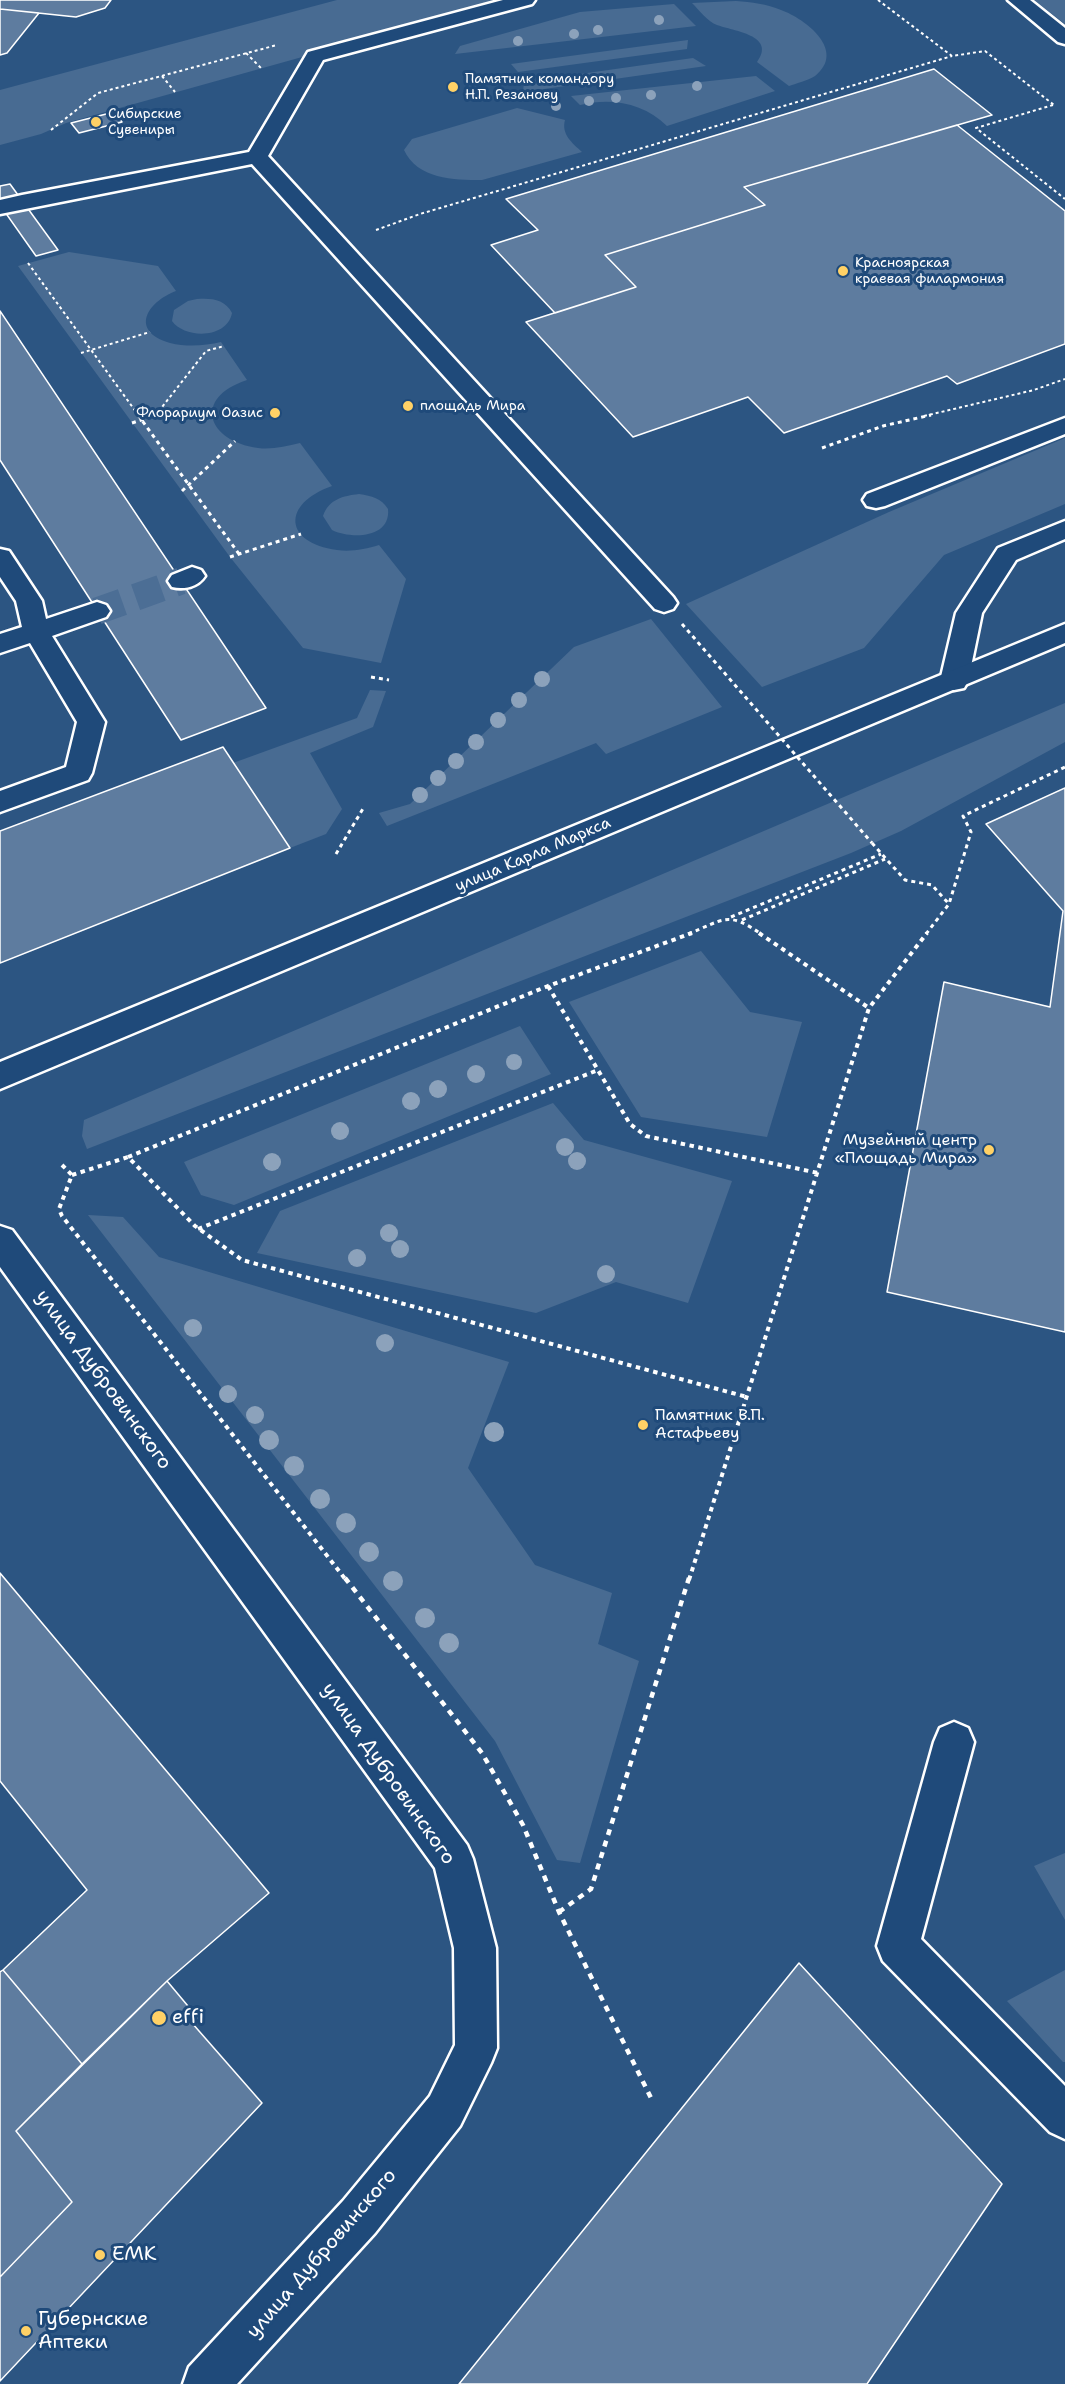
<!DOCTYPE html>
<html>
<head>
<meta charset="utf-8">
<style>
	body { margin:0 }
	canvas { display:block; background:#2c5582 }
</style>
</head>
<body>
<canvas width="1065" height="2384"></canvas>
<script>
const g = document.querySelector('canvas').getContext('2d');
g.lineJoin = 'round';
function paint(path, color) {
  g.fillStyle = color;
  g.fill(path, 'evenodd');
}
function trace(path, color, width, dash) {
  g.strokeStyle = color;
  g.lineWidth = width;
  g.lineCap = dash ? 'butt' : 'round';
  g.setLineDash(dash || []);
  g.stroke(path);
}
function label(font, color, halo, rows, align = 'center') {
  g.font = font + ' "Shantell Sans",sans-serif';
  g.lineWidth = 6;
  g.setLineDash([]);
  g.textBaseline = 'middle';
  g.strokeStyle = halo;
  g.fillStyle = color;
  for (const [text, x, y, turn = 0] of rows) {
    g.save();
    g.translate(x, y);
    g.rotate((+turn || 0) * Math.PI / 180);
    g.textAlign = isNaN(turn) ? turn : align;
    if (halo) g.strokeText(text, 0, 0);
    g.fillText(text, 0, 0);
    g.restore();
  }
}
paint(new Path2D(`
	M337,0H506L66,123L41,134L0,145V90Z
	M1034,0H1065V24Z
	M736,1C751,2 767,4 781,10C806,19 847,51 815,76C807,81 797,83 789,86L757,62C777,35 733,31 717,25C708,22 699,10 692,3Z
	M674,4L696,26L455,54L460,46L580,12Z
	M688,40L687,49L518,72L511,64Z
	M693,58L706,66L523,92L524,82Z
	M756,76L775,91L667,126C644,103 611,97 580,105L571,96Z
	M517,108L565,120C561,134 572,143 582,152L482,180C454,180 417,179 404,150L412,139Z
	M69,252L158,266L176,291C147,302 129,331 170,343C186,347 205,346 221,342L247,380C192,398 207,441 258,448C272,450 286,446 300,443L332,486C281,504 284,543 337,550C351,552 366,549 379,545L406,579L381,663L303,648L230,557L18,266Z
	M197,299C211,298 225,299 232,313C227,339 185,339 172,321L174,310L188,301Z
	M1065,438V504L944,555L864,648L762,687L686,604L889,512Z
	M359,494C372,496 381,498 388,509C391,539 350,539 332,530L323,516C329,499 343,496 359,494Z
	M651,619L722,707L606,754L596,743L387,826L379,813L410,804L574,647Z
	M370,690L386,691L373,727L310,753L342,809L326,834L290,848L233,763L357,718Z
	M1065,703V742L901,831L851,853L87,1149L82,1136L84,1120Z
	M701,951L750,1012L802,1022L767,1137L641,1117L569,1002Z
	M520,1026L551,1074L234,1205L201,1195L184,1162Z
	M553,1103L584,1140L732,1181L688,1303L616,1282L536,1313L257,1253L280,1211Z
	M88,1215L123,1217L159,1257L509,1362L468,1468L535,1565L612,1593L598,1644L639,1661L580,1863L557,1860L495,1741Z
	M1065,1853V1920L1034,1866Z
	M1065,1970V2062H1063L1007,2001Z`), '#486b92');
const building = new Path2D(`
	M0,0H111L105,8L76,17L0,9Z
	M0,9L39,13L7,53L0,55Z
	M934,69L992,115L744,187L765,205L605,255L636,287L555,313L491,245L538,230L506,199Z
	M114,112L122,122L79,133L71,123Z
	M957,125L1065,211V344L957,384L947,376L784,433L748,397L633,437L526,322L636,287L605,255L765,205L744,187Z
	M10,184L58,250L36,256L0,205V186Z
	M0,311L266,708L181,740L0,460Z
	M223,747L290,848L0,963V831Z
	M1065,788V1332L887,1292L944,982L1050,1007L1063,911L986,824Z
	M0,1573L269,1893L167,1981L82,2064L3,1970L87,1890L0,1781Z
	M799,1963L1002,2184L867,2384H459Z
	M3,1970L82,2064L16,2131L72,2202L0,2277V1972Z
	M167,1981L198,2018L192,2023L262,2103L0,2381V2277L72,2202L16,2131Z`);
paint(building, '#5e7c9f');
trace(building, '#fff', 1.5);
trace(new Path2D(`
	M97,611L181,581`), '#4c6e95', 27, [27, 14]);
const minor = new Path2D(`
	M503,0H535L532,4L323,60L268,156L673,597L677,603L673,609L664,612L655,609L252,164L0,214V200L22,195L249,152L308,52Z
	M1008,0H1030L1065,28V44L1058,42Z
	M1065,418V434L885,506L876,508L867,506L863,500L867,494Z
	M1065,521V539L1016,560L982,613L968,681L964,688L954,690L944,688L940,681L956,613L998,548Z
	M0,549L9,551L42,601L46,619L97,602L106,605L110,611L106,617L52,636L105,722L92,773L88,780L0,812V791L66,767L77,722L30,643L0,653V634L22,627L16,601L0,577Z
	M192,567L201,570L205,576C198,587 184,590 172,587L168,581L172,575Z
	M954,1722L968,1728L974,1742L921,1939L1065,2086V2139L1050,2132L883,1961L877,1946L934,1742L940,1728Z`);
const major = new Path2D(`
	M1065,624V643L0,1089V1062Z
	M0,1226L12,1230L467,1845L473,1859L496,1948L497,2048L491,2063L460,2126L375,2233L237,2384H183L189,2367L343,2201L430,2096L455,2045L454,1948L435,1868L0,1267Z`);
trace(minor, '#fff', 5);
trace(major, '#fff', 5);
trace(new Path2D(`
	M878,0L952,56L985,51L1054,105
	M246,53L261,68
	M162,76L175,92
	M1053,105L976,128L1065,199
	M51,130L98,93L277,45
	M376,230L420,214L952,56
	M28,263L139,416
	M81,353L150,332
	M155,416L206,351L224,346
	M924,416L1034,390L1065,379`), '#fff', 2, [3, 3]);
trace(new Path2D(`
	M138,415L239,554
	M132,423L156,415
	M822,448L883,426L931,415
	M182,491L235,441
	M230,557L301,534
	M371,677L389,680
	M872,843L905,880L932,885L949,904
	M336,854L364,807
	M731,917L881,854
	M742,920L885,859
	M688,934C724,920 727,910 761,934
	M926,934L949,904L971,832L963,816L1065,767`), '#fff', 3, [4, 4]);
trace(new Path2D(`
	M759,933L869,1008
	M548,986L630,1124L646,1136L818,1173
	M128,1157L548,986L692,933
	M62,1165L72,1175L59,1209L62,1216L346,1580
	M72,1175L128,1157L195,1226L242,1260L747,1397
	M198,1229L598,1070
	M689,1580L869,1008L927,933`), '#fff', 4, [4.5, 4.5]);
trace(new Path2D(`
	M345,1578L482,1753L523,1825L559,1912L653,2102
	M559,1912L591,1889L689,1578`), '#fff', 4.5, [6, 6]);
paint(minor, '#1f4a7a');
paint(major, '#1f4a7a');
trace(new Path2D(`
	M682,624L872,843`), '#fff', 3, [4, 4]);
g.fillStyle = '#8ca2bb';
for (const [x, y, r] of [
	[659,20,5],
	[598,30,5],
	[574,34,5],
	[518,41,5],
	[697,86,5],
	[651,95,5],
	[616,98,5],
	[589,101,5],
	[556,106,5],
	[542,679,8],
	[519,700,8],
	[498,720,8],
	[476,742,8],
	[456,761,8],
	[438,778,8],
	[420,795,8],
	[514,1062,8],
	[476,1074,9],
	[438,1089,9],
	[411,1101,9],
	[340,1131,9],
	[565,1147,9],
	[577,1161,9],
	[272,1162,9],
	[389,1233,9],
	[400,1249,9],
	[357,1258,9],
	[606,1274,9],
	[193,1328,9],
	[385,1343,9],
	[228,1394,9],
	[255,1415,9],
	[494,1432,10],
	[269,1440,10],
	[294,1466,10],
	[320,1499,10],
	[346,1523,10],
	[369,1552,10],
	[393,1581,10],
	[425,1618,10],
	[449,1643,10]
]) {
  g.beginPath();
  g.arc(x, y, r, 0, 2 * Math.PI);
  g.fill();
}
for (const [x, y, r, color] of [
	[453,87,6,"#ffd166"],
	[96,122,6,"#ffd166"],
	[843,271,6,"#ffd166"],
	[408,406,6,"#ffd166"],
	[275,413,6,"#ffd166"],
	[989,1150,6,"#ffd166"],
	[643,1425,6,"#ffd166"],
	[159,2018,8,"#ffd166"],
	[100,2255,6,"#ffd166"],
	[26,2331,6,"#ffd166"]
]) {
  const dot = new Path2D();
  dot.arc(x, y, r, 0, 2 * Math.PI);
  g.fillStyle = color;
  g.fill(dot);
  trace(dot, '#1f4a7a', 2);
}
label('14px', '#fff', '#1f4a7a', [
	["Памятник командору",465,79],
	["Н.П. Резанову",465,95],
	["Сибирские",108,114],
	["Сувениры",108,130],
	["Красноярская",855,263],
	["краевая филармония",855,279],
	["площадь Мира",420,406],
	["Флорариум Оазис",263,413,"right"]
], 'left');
label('16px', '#fff', '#1f4a7a', [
	["улица Карла Маркса",533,855,-23]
]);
label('16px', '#fff', '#1f4a7a', [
	["Музейный центр",977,1141],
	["«Площадь Мира»",977,1159],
	["Памятник В.П.",655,1416,"left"],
	["Астафьеву",655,1434,"left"]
], 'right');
label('20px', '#fff', '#1f4a7a', [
	["улица Дубровинского",103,1380,54],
	["улица Дубровинского",388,1774,55],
	["улица Дубровинского",322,2254,-49]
]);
label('20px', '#fff', '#1f4a7a', [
	["effi",172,2018],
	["ЕМК",112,2255],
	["Губернские",38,2320],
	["Аптеки",38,2343]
], 'left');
</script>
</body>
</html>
